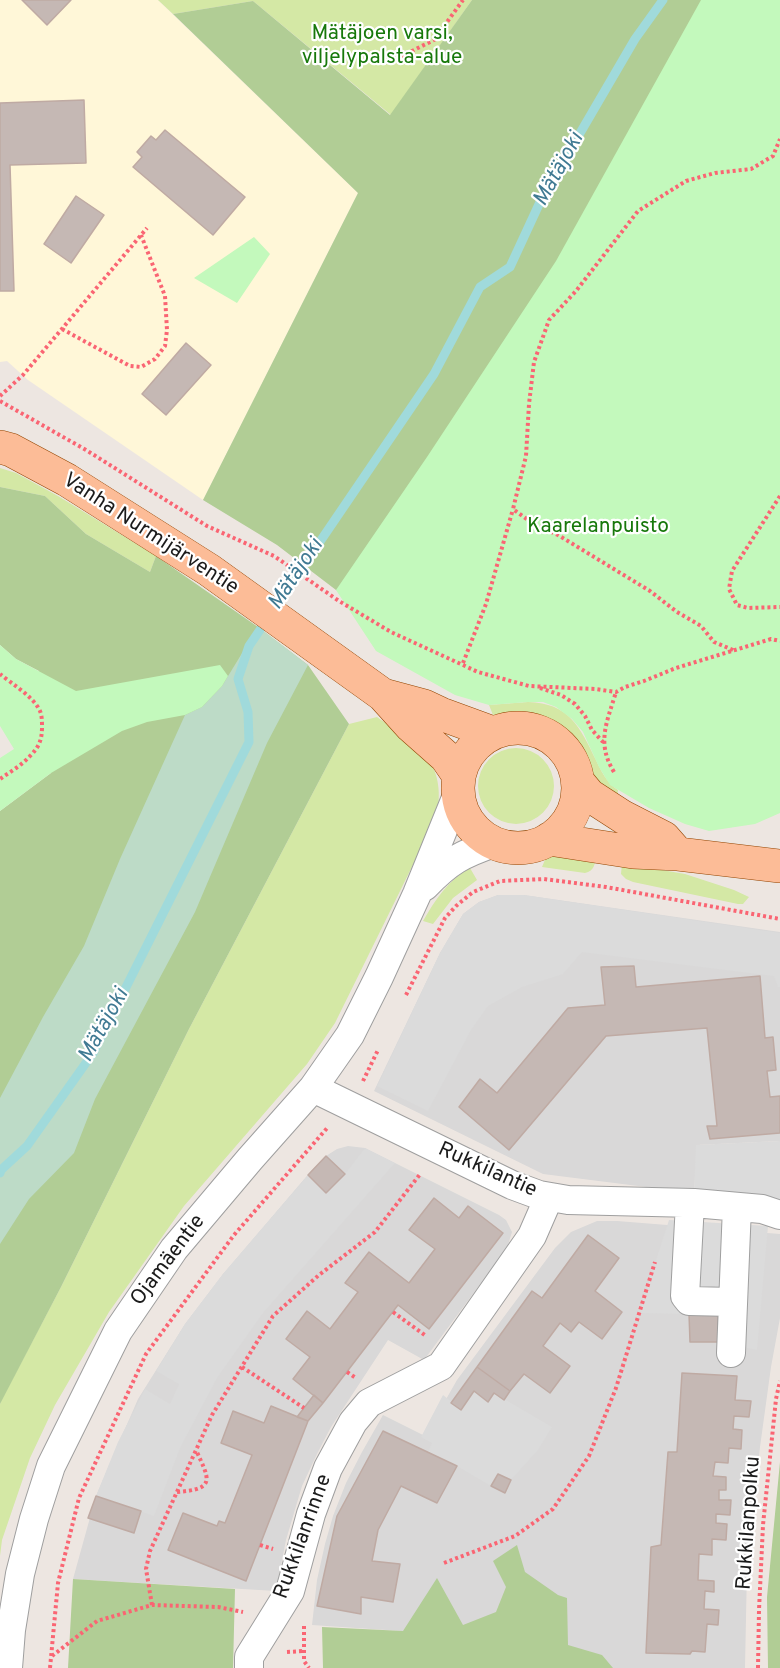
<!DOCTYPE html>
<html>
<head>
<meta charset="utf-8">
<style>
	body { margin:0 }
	canvas { display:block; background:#ede6e1 }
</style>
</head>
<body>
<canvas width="780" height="1668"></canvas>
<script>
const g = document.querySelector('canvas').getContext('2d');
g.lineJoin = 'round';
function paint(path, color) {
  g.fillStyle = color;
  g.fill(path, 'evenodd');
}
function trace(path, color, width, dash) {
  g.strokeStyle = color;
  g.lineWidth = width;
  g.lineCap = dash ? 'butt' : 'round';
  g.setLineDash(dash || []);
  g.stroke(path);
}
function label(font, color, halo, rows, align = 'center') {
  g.font = font + ' Overpass,sans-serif';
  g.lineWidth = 4.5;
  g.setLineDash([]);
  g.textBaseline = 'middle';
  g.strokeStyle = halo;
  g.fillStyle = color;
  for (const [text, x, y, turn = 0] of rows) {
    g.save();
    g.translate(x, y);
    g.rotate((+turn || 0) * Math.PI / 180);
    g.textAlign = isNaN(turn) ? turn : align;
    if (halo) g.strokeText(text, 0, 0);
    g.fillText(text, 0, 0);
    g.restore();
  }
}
paint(new Path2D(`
	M498,895H524L780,932V1141L697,1145L694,1193L543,1174L374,1091L440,953L463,914L479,902Z
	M348,1146L365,1148L499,1215L506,1220L512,1232L507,1248L424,1360L388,1340L331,1427L317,1454L302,1486L286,1540L276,1591L73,1579L96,1496L138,1399L185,1324L223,1274L312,1170L326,1156L337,1149Z
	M597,1221H617L780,1234V1318L771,1367L760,1447L747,1568L745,1668H430L431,1633L312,1625L317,1580L325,1544L333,1516L346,1483L362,1452L383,1415L425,1436L457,1380L555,1248L571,1232Z`), '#d9d8d8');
paint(new Path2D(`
	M0,0H158L358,193L203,500L28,380L7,361L0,362Z`), '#fff7d8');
paint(new Path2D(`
	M158,0H472L391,115L253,1L173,14Z
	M0,468L16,473L58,496L156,556L150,572L86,534L45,496L0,487Z
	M528,702C569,703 580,727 596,760C601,771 607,783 618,790L617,802L592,775L582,752L568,731L549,719L531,712L518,711L493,715L489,705Z
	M377,717C418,746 447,760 437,816L335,1023L307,1064L184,1206L109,1312L55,1405L30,1458L2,1540L0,1556V1404L2,1399L61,1287L189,1029L349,724Z
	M478 786a38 38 0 1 1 76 0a38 38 0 1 1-76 0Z
	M547,855L596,857C595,864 594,871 585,873L542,867Z
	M622,863L685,874L734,890L749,897L743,904H738L633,882L626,879L621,874Z
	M470,868L477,880L453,898L433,924L423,921C435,900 448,880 470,868Z`), '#d4e8a5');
paint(new Path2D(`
	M472,0H780L355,597L336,590L277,545L203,500L358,193L173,14L253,1L390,115Z
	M0,487L45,496L86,534L150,572L156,556L258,627L308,665L349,724L189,1029L61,1287L0,1404V811L51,773L39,671L16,659L0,645Z
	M780,1462V1668H768L767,1597Z
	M517,1545L525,1572L558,1595L567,1598L568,1645L602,1655L613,1668H323L322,1627L403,1631L437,1578L463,1625L496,1612L506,1587L493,1561Z
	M73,1579L235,1589L233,1668H68Z`), '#b1cd95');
paint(new Path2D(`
	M258,627L308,665L267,743L195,912L95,1099L74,1153L29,1199L0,1244V1098L43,1017L84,946L120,859L185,715L202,707L222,686Z`), '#bddbc7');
paint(new Path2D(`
	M701,0H780V813L755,824L709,831L685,824L649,808L610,785L599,767L583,732L572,719L556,707L543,702H528L489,705L455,695L376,651L336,590L427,457L556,261Z
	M254,237L270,254L237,303L194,278Z
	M0,645L16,659L76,691L220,665L228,676L222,686L202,707L185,715L147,722L122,731L51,773L0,811V758L14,749L0,726Z`), '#c3f9bc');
paint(new Path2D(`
	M498,895H524L780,933V987H778L774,976L582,952L563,974L522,987L488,1006L471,1030L428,1111L377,1086L440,953L463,914L479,902Z
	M780,1141V1201L694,1193L696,1145Z
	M365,1148L395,1163L263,1313L217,1378L180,1448L154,1516L96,1496L118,1442L145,1389L170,1404L179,1384L156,1371L185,1324L223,1274L308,1175L327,1193L345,1174Z
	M669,1220L768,1226L757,1350L718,1342L689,1314L639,1313Z
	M474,1391L488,1401L494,1393L552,1427L538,1450L511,1480L498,1474L491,1486L457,1466L428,1452L432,1443L421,1437L443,1395L461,1409Z`), '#dbdbdb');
trace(new Path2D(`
	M0,1173L1,1170L27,1146L93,1053L249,742L248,712L238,679L249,646L434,374L480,287L510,267L541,200L635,39L663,0`), '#a0dadb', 9);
const building = new Path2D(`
	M22,0H71L47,25Z
	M84,100L86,163L10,165L14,291H0V103Z
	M165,130L245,197L213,235L133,167L142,157L137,152L151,136L156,140Z
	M76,196L104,215L71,263L44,244Z
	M186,343L211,365L166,415L142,394Z
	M634,966L636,987L760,976L765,1038L773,1037L776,1070L767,1071L770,1097L780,1096V1133L710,1139L707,1126H717L707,1028L606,1036L509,1150L459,1107L480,1079L497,1093L568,1008L605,1005L601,967Z
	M326,1156L345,1174L326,1193L308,1175Z
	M434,1198L459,1218L468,1206L503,1233L429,1329L398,1305L323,1403L293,1379L310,1357L286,1339L307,1311L330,1329L358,1292L345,1283L369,1252L409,1283L435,1249L409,1230Z
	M588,1235L619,1258L595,1291L622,1312L602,1339L579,1322L571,1332L560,1323L543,1346L570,1366L550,1393L524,1374L510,1391L477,1367L532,1291L542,1298Z
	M689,1314H718V1342H690Z
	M477,1367L510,1391L504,1400L494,1393L488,1402L474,1391L461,1410L451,1403Z
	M682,1373L737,1376L735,1400L751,1401L749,1417L734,1416L733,1429L742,1430L741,1449L729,1448L728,1463L715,1462L713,1476L726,1477V1490H719V1500H731L730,1515L716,1514V1523L727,1524L726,1540L712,1539V1555L699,1554L698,1580L714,1581V1592L705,1591L704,1609L719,1610L718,1625L707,1624L705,1652L692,1651L690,1654L646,1653L651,1547L661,1545L668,1452H677Z
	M314,1395L323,1403L308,1421L297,1417Z
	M271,1406L308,1421L246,1581L168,1550L183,1513L217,1526L219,1521L225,1523L252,1455L221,1443L233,1411L264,1423Z
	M383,1431L457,1466L437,1503L401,1486L378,1530L372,1561L400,1564L393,1602L361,1597V1614L317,1606L337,1516Z
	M498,1474L511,1480L505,1493L491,1486Z
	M96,1496L141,1511L134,1533L88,1518Z`);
paint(building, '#c5b8b4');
trace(building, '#bfaaa3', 1.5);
const minor = new Path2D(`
	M425,886C449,861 462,854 494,843
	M313,1088L512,1185L539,1195L568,1200L694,1203L762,1209L780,1215
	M690,1203L685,1296L689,1301L733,1302
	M731,1353L737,1207
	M8,1668L11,1630L20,1574L34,1519L51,1466L118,1331L174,1249L250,1159L313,1088L350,1035L379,977L417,894L458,793
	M249,1668V1657L290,1591L311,1514L328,1468L353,1422L369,1403L441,1366L532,1236L549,1197`);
const major = new Path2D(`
	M0,447L11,450L67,480L209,570L383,695L411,726L446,757L459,776
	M383,695L424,706L441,714L493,733
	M458 788a60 60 0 1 1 120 0a60 60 0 1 1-120 0Z
	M579,783L589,795L623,817L664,838L678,854
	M549,839L633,852L678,854L780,866`);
trace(minor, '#9f9f9f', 30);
trace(major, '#934500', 34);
trace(new Path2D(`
	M390,62L434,40L463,0
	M62,329L130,366L141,367L155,359L165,346L167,330L165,296L141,235
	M0,396L23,375L147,228
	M0,401L86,450L207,526L274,556L339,601L391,632L478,672L529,686L595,689L616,692L625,687L644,681L676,668L771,639L780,641
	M780,496L732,571L729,589L737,605L748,608L780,607
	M733,650L714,642L701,626L677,612L650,591L558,535L532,523L513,509L526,456L529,404L534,362L549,320L576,291L638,211L686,181L715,173L751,169L773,156L780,139
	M463,663L486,604L513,509
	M0,674C11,683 32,696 39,709C42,714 42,721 42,727C42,740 39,747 30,756C22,765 10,772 0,779
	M540,688L561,695L575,704L585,716L592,730L603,742
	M614,772C596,743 607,722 616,692
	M406,995L445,918L456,906L473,892L500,881L544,879L606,887L780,919
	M363,1081L378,1050
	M393,1312L426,1336
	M242,1367L304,1408
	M347,1372L356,1378
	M177,1492C217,1489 209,1479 196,1450
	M260,1545L273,1549
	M444,1563L515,1536L553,1509L589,1456L616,1388L655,1262
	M152,1605L146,1569L150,1551L212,1415L273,1316L319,1275L375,1232L421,1173
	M304,1626V1661L309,1668
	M287,1652L304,1651
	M52,1656L97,1621L152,1605L218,1607L243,1612
	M50,1668L58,1583L79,1498L146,1354L234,1235L328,1127
	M758,1668L759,1610L763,1525L776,1399L780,1381`), '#fa6573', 4, [3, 3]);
trace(minor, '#fff', 28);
trace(major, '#fcbc97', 33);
label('21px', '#17780b', '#fff', [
	["Mätäjoen varsi,",382,35],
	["viljelypalsta-alue",382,59],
	["Kaarelanpuisto",598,528]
]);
label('21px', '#1b1b1b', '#fff', [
	["Vanha Nurmijärventie",150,535,33],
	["Rukkilantie",487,1171,24],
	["Ojamäentie",169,1261,-53],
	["Rukkilanpolku",750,1523,-86],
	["Rukkilanrinne",304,1537,-70]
]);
label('italic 22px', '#407a93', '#fff', [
	["Mätäjoki",560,170,-61],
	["Mätäjoki",297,575,-56],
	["Mätäjoki",105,1026,-61]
]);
</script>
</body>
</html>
